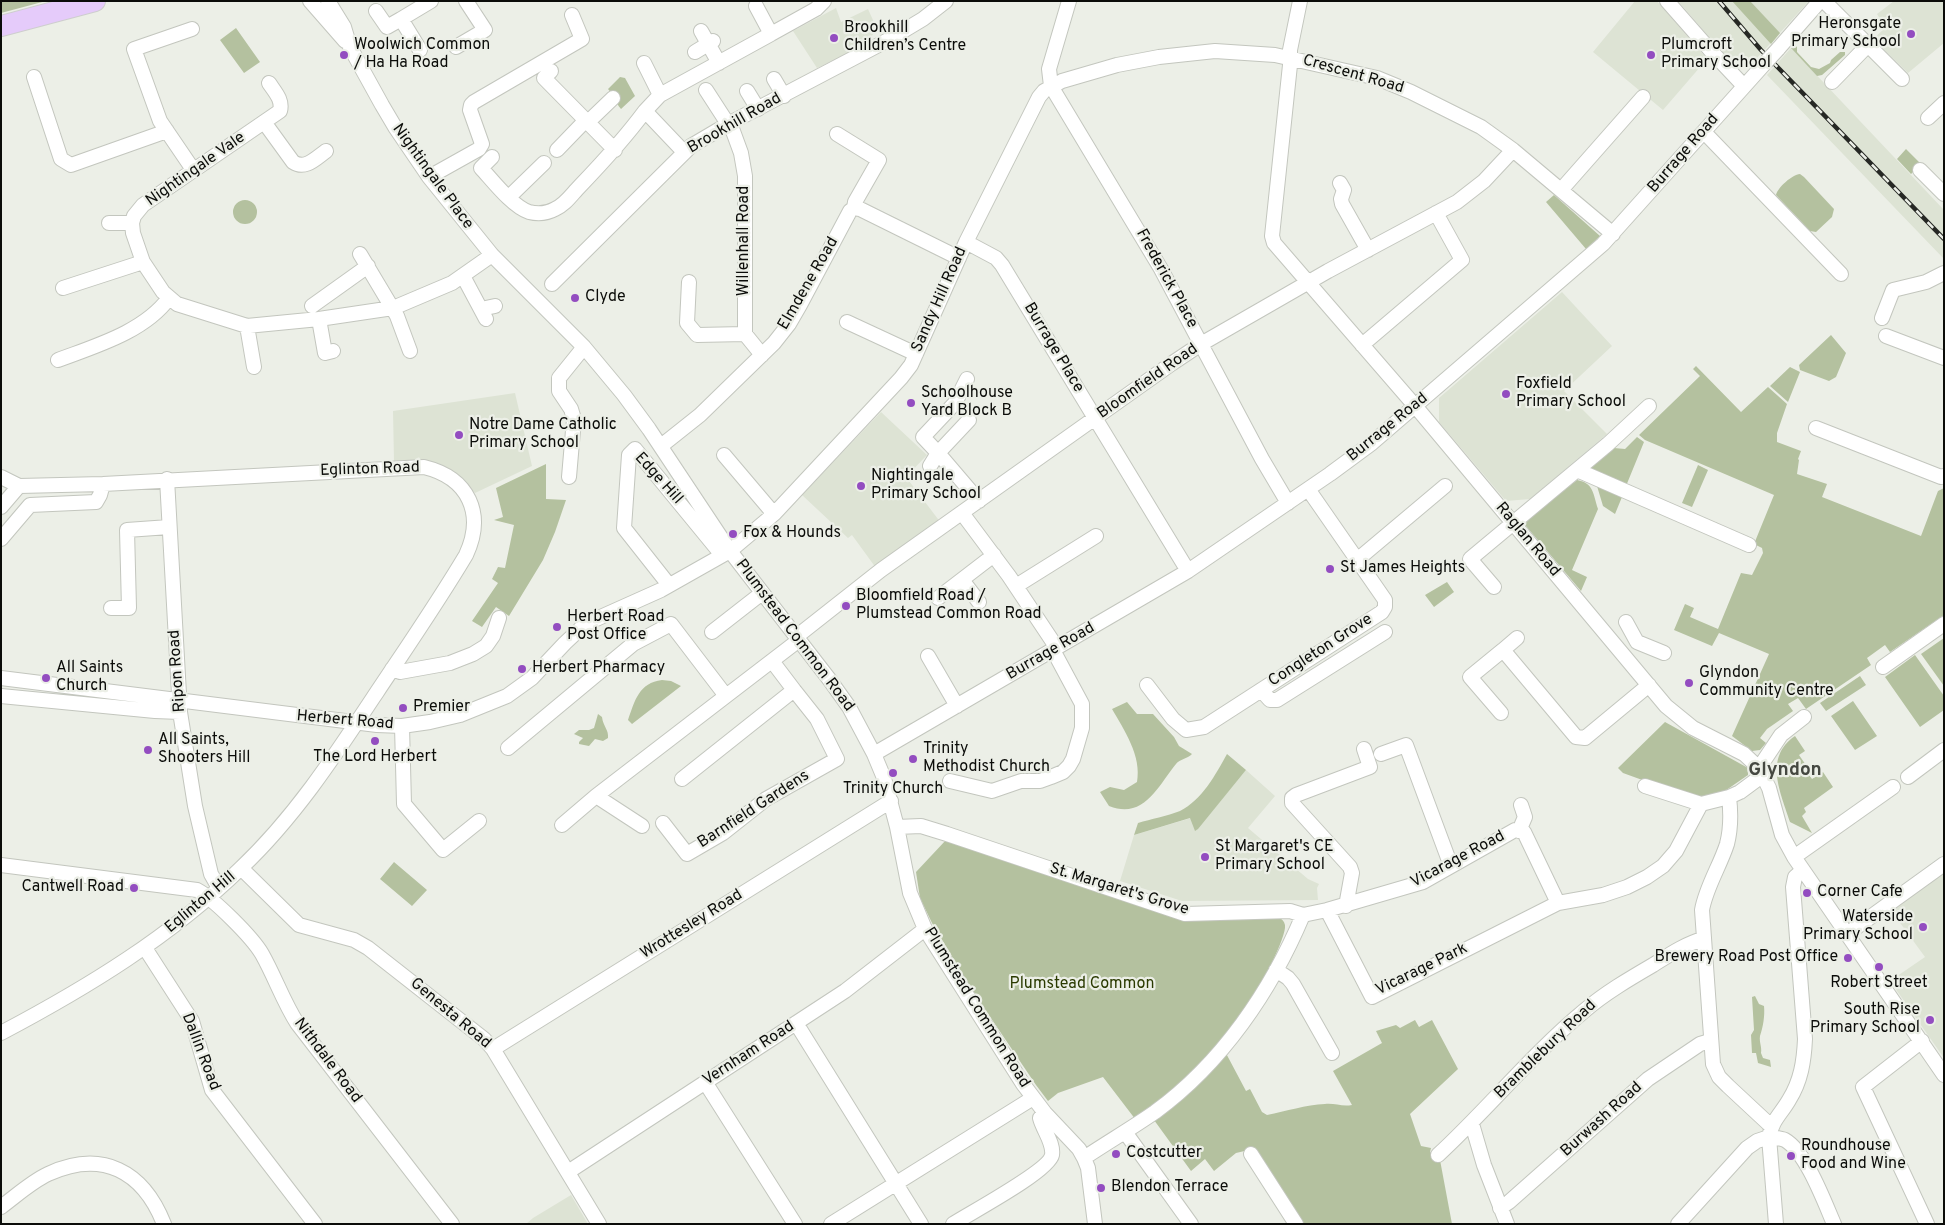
<!DOCTYPE html>
<html>
<head>
<meta charset="utf-8">
<style>
	body { margin:0 }
	#map { position:relative; width:1945px; height:1225px; overflow:hidden; background:#ecefe7; font-family:Overpass,sans-serif }
	canvas { display:block }
	.frame { position:absolute; inset:0; border:2px solid #0b0c09; pointer-events:none }
</style>
</head>
<body>
<div id="map">
<canvas width="1945" height="1225"></canvas>
<div class="frame"></div>
</div>
<script>
const g = document.querySelector('canvas').getContext('2d');
g.lineJoin = 'round';
function paint(path, color) {
  g.fillStyle = color;
  g.fill(path, 'evenodd');
}
function trace(path, color, width, dash) {
  g.strokeStyle = color;
  g.lineWidth = width;
  g.lineCap = dash ? 'butt' : 'round';
  g.setLineDash(dash || []);
  g.stroke(path);
}
function label(font, color, halo, rows, align = 'center') {
  g.font = font + ' Overpass,sans-serif';
  g.lineWidth = 4.5;
  g.setLineDash([]);
  g.textBaseline = 'middle';
  g.strokeStyle = halo;
  g.fillStyle = color;
  for (const [text, x, y, turn = 0] of rows) {
    g.save();
    g.translate(x, y);
    g.rotate((+turn || 0) * Math.PI / 180);
    g.textAlign = isNaN(turn) ? turn : align;
    if (halo) g.strokeText(text, 0, 0);
    g.fillText(text, 0, 0);
    g.restore();
  }
}
paint(new Path2D(`
	M1635,1H1657L1707,59L1663,110L1593,52Z
	M1678,1H1809L1748,68H1736Z
	M1894,1H1944V43L1908,73L1873,39L1884,29L1880,25L1882,22L1877,14Z
	M836,8L841,22L868,9L877,29L865,45L817,68L793,31Z
	M1791,48L1944,210V259L1767,75Z
	M1562,292L1612,346L1564,391L1607,434L1530,499L1506,501L1439,422V398Z
	M515,393L532,466L475,493L456,474L438,464L425,460L394,461L393,411Z
	M881,412L927,455L906,477L941,523L876,568L852,535L848,538L802,495Z
	M1246,770L1275,796L1248,828L1308,879L1319,884L1317,888L1318,900L1182,901L1120,881L1134,835L1191,818L1196,830Z
	M1944,872V1058L1890,981L1925,957L1890,909Z
	M571,1195L588,1224H526L533,1218Z`), '#dde3d4');
paint(new Path2D(`
	M1,1H46L1,13Z
	M1732,1H1750L1780,33L1771,44Z
	M236,28L260,62L244,73L220,40Z
	M1794,45L1797,47V52L1811,67L1819,69L1830,63L1831,60L1840,52H1845V55L1822,75L1817,76L1791,48Z
	M620,77L625,78L635,96L621,109C615,102 615,97 608,89Z
	M1906,149L1921,164L1911,174L1897,159Z
	M1800,174L1804,177L1834,209L1832,217L1816,232L1810,231L1776,195C1778,187 1792,175 1800,174Z
	M1554,195L1600,236L1586,249L1546,202Z
	M233 212a12 12 0 1 1 24 0a12 12 0 1 1-24 0Z
	M1831,335L1846,353L1836,377L1829,381L1800,370L1799,365Z
	M1696,366L1741,412L1768,387L1787,404L1777,433V442L1801,451L1798,459L1799,460L1797,474L1827,484L1822,497L1921,536L1938,491L1944,488V615L1890,652L1885,645L1867,658L1871,665L1806,709L1798,698L1788,704L1793,711L1767,729L1760,738L1766,743L1760,750L1752,751L1732,736L1769,654L1719,633L1712,646L1674,630L1685,604L1694,608L1690,617L1718,629L1741,573L1752,575L1763,553L1762,548L1754,544L1774,495L1645,440L1639,435L1700,376L1693,369Z
	M1790,367L1800,372L1788,402L1770,386Z
	M1637,437L1644,442L1626,486L1590,468L1614,448L1625,449Z
	M546,464V499L566,500L555,532L543,560L509,616L496,607L482,627L472,621L498,583L492,579L498,567L505,568L514,525L494,520L503,517L496,488Z
	M1698,465L1708,470L1692,507L1682,503Z
	M1577,480C1594,483 1593,494 1598,509L1572,570L1587,577L1581,591L1525,525L1527,520Z
	M1597,486L1622,497L1615,514L1603,506Z
	M1447,582L1454,592L1434,607L1425,595Z
	M1944,638V686L1921,654Z
	M1915,655L1944,696V710L1920,727L1885,677Z
	M1860,676L1866,685L1826,711L1820,703Z
	M662,680L671,681L681,686L632,724L628,720C635,700 639,683 662,680Z
	M1853,701L1877,736L1855,750L1831,716Z
	M1127,702L1137,714H1153L1174,737L1179,746L1192,754C1187,759 1180,759 1176,764C1158,786 1144,820 1109,806L1100,792L1110,787L1124,790L1137,782C1142,756 1124,730 1112,709Z
	M598,714L602,717C603,726 609,730 608,738L603,741L595,739L589,746L579,744V742L583,738L574,734L579,730H589L594,728Z
	M1665,722L1748,768V775L1722,793L1692,798L1623,773L1618,768Z
	M1795,736L1805,751L1799,755L1808,768L1806,770L1812,779L1823,772L1833,787L1804,808L1806,812L1802,816L1812,833L1790,822C1781,793 1763,758 1795,736Z
	M1227,754L1246,770L1198,829L1195,831L1190,818L1134,835L1138,823C1151,819 1167,816 1180,811C1202,800 1216,774 1227,754Z
	M946,840L1184,920L1278,917C1282,919 1284,921 1285,925C1287,937 1258,991 1251,1002C1241,1016 1230,1029 1220,1042L1246,1091L1250,1089L1262,1112L1267,1115C1286,1111 1306,1105 1325,1104C1335,1103 1342,1107 1352,1105L1333,1071L1382,1043L1376,1031L1396,1025L1400,1028L1415,1020L1419,1027L1432,1020L1458,1069L1410,1114L1421,1146L1431,1148L1430,1152L1435,1157L1440,1160L1452,1224H1303L1253,1149L1236,1153L1214,1171L1205,1159L1191,1171L1154,1120L1142,1128L1103,1077L1058,1093L1048,1101L1036,1085L972,990L932,923L920,898L916,872Z
	M394,862L427,890L412,906L380,879Z
	M1755,996L1759,1004L1764,1006C1765,1016 1763,1027 1760,1036C1759,1042 1762,1047 1761,1053L1763,1058L1770,1060L1771,1067L1758,1063L1756,1053H1752L1751,1035L1754,1030L1752,997Z`), '#b4c19f');
const minor = new Path2D(`
	M310,1L345,41
	M328,1L344,27L350,47L382,105L395,127L429,177L492,255L584,347L624,395L649,429L730,551L829,679L849,707L874,754L884,778L897,827L910,893L925,929L1023,1084L1045,1113L1079,1149L1084,1158L1088,1168L1095,1224
	M1069,1L1049,69L1051,86L1161,269L1262,459L1288,503
	M1300,1L1290,50V65L1272,236L1274,243L1416,407L1666,706L1693,728L1744,754L1759,768L1769,788L1782,835L1794,857L1944,1075
	M1667,1L1711,51L1743,85
	M1824,1L1902,79
	M376,11L387,27L401,19
	M192,29L134,49L160,121L194,171
	M701,31L719,63
	M771,34L816,9L824,1
	M456,47L485,30L466,1
	M1778,49L1820,1
	M420,50L401,19L431,1
	M695,52L713,41
	M644,63L660,95
	M551,71L544,78L615,150
	M34,77L61,159L71,165L167,131
	M774,79L784,96
	M1832,82L1868,45
	M269,83C275,92 283,100 280,111L143,205L134,216L132,223L133,233L143,262L163,292L177,304L247,326L319,319L393,308L452,283L492,255
	M706,90L728,124
	M747,91L758,109
	M1928,118L1944,103
	M264,122L293,162C305,170 315,159 326,151
	M587,123L613,98
	M730,123L741,153L745,176V334L762,355
	M1704,132L1841,274
	M557,150L585,121
	M684,152L645,111L660,95L771,34L756,6
	M492,157L481,168C493,181 512,206 529,212C537,214 546,214 555,209C565,205 572,194 580,186C603,162 625,138 645,111
	M1920,170L1944,194
	M429,177L479,149L482,144L470,110L471,105L474,102L582,39L572,15
	M1340,183L1344,190L1341,199L1342,204L1368,250
	M1561,190L1643,97
	M509,197L544,163
	M854,208L860,209L959,258
	M109,223H132
	M966,242L996,258L1002,265L1188,571
	M360,254L397,316L410,351
	M463,276L486,319
	M689,282L687,323L697,335L745,334
	M552,284L691,146L730,123L888,40L923,19L946,1
	M63,288L143,262
	M312,306L368,266
	M481,309L495,306
	M1882,318L1893,290L1926,282L1944,273
	M319,319L325,353L333,351
	M847,322L916,354
	M247,326L254,367
	M1886,336L1944,358
	M1362,345L1462,260L1436,213
	M58,360C95,346 144,332 169,298
	M967,379L955,403L923,437L938,453L969,420
	M1816,428L1941,477L1944,476
	M661,446L700,415L774,343L789,324L800,305L850,211L854,208L855,202L879,160L837,134
	M724,455L774,514
	M930,466L938,453L979,501
	M1577,470L1749,545
	M1,477L19,486L103,484L424,467C469,478 485,514 466,555C438,602 407,647 377,692C336,754 295,817 241,868C170,937 88,987 1,1033
	M569,477L574,419L571,409L559,391V378L584,347
	M167,479L180,712L195,806L211,874L219,888
	M1,507L19,486
	M962,513L1009,576L1057,648
	M1,539L30,505L96,502L100,495L103,484
	M1357,560L1445,486
	M962,580L979,602
	M669,585L624,528L629,455L635,449L722,555
	M1016,586L1096,536
	M1494,587L1470,559L1608,444L1649,406
	M938,598L994,555
	M111,608H129L127,530L169,527
	M1626,622L1637,642
	M712,632L762,593
	M796,637L881,570L1171,364L1201,344L1328,271L1457,202L1484,181L1513,150
	M1637,642L1664,653
	M1503,650L1517,638
	M928,656L957,706
	M1883,667L1944,624
	M392,669L400,672L450,663L473,654L486,646L493,636L499,618
	M1,678L377,725L402,726L430,722L460,715L507,696L532,678L565,643L580,629L594,620L661,590L730,551L774,514L901,378L911,365L966,242L1039,97L1044,91L1062,81L1117,65L1159,57L1215,51L1275,55L1377,78L1411,92L1481,127L1513,150L1613,234
	M1147,685L1173,719L1186,730L1204,727L1382,612L1385,607V600L1308,489
	M1261,690L1270,700H1277L1385,632
	M1,696L155,711L180,712
	M1501,713L1470,677L1503,650L1576,737L1585,738L1649,685
	M402,726L404,804L443,850L479,821
	M508,748L633,644L671,624L726,696L799,640
	M874,754L1188,571L1330,474L1372,443L1603,244L1766,62
	M1381,754L1406,745L1451,866
	M1759,768L1781,735L1804,717
	M1908,777L1944,750
	M682,779L794,690L772,661
	M950,781L992,791L1021,781H1040L1051,777L1063,772L1069,766L1073,759L1082,728V704L1053,650
	M1645,786L1701,804L1729,797L1740,792L1763,775
	M596,796L642,826
	M1729,797C1731,813 1731,828 1727,844C1720,866 1706,887 1702,910L1713,1064L1719,1077L1728,1086L1771,1126
	M663,823L687,854L723,833L766,799L837,759L817,719L794,690
	M562,825L596,796L726,696
	M897,827L921,826L947,834L1185,914L1290,911L1303,915L1327,910L1423,882L1515,830L1524,832L1558,903
	M1519,831L1525,817L1521,805
	M1794,857L1893,787
	M1,865L197,890C214,899 252,937 262,954C275,977 283,1001 297,1023L452,1224
	M241,868L299,925L354,940L368,948L484,1039L493,1049L599,1224
	M1346,906L1352,873L1350,867L1292,803V798L1296,795L1370,767L1364,749
	M1327,910L1372,997L1558,903L1603,895L1627,887L1647,877L1663,866L1676,851L1701,804
	M1847,934L1944,864
	M145,948L192,1021L212,1090L315,1224
	M1276,970L1288,978L1293,984L1332,1053
	M796,1023L921,1224
	M1922,1041L1863,1087L1927,1224
	M493,1049L891,801
	M705,1082L795,1224
	M1472,1124L1484,1165L1507,1224
	M1125,1132L1191,1224
	M1251,1154L1296,1224
	M1438,1155C1488,1109 1531,1055 1584,1011C1605,993 1629,979 1653,965C1669,955 1685,944 1703,939
	M1084,1158C1108,1142 1132,1128 1155,1112C1222,1063 1271,991 1303,915
	M568,1172L845,991L925,929
	M1,1207C16,1196 31,1182 48,1174C102,1149 143,1171 164,1224
	M1500,1208L1509,1202L1648,1079L1700,1044L1710,1041
	M831,1224L1033,1098
	M953,1224C970,1213 1049,1171 1052,1155C1054,1143 1043,1130 1040,1118L1045,1113
	M1678,1224L1747,1148L1757,1141L1769,1137C1772,1120 1781,1114 1789,1100C1801,1081 1804,1061 1805,1039L1793,887L1795,877L1803,870
	M1776,1224L1769,1137C1774,1138 1780,1138 1785,1140C1806,1152 1824,1201 1834,1224`);
const highway = new Path2D(`
	M1,26L95,1`);
trace(minor, '#c3c6be', 16);
trace(highway, '#cecece', 22);
trace(minor, '#fff', 14);
trace(highway, '#e5cbfa', 20);
const rail = new Path2D(`
	M1719,1L1761,50L1944,239`);
trace(rail, '#262824', 4.5);
trace(rail, '#ecefe7', 2.5, [8]);
const minorBridge = new Path2D(`
	M1766,62L1778,49`);
trace(minorBridge, '#c3c6be', 16, []);
trace(minorBridge, '#fff', 14);
for (const [x, y, r, color] of [
	[1911,34,5,"#934dc0"],
	[834,38,5,"#934dc0"],
	[344,55,5,"#934dc0"],
	[1651,55,5,"#934dc0"],
	[575,298,5,"#934dc0"],
	[1506,394,5,"#934dc0"],
	[911,403,5,"#934dc0"],
	[459,435,5,"#934dc0"],
	[861,486,5,"#934dc0"],
	[733,534,5,"#934dc0"],
	[1330,569,5,"#934dc0"],
	[846,606,5,"#934dc0"],
	[557,627,5,"#934dc0"],
	[522,669,5,"#934dc0"],
	[46,678,5,"#934dc0"],
	[1689,683,5,"#934dc0"],
	[403,708,5,"#934dc0"],
	[375,741,5,"#934dc0"],
	[148,750,5,"#934dc0"],
	[913,759,5,"#934dc0"],
	[893,773,5,"#934dc0"],
	[1205,857,5,"#934dc0"],
	[134,888,5,"#934dc0"],
	[1807,893,5,"#934dc0"],
	[1923,927,5,"#934dc0"],
	[1848,958,5,"#934dc0"],
	[1879,967,5,"#934dc0"],
	[1930,1020,5,"#934dc0"],
	[1116,1154,5,"#934dc0"],
	[1791,1156,5,"#934dc0"],
	[1101,1188,5,"#934dc0"]
]) {
  const dot = new Path2D();
  dot.arc(x, y, r, 0, 2 * Math.PI);
  g.fillStyle = color;
  g.fill(dot);
  trace(dot, '#ecefe7', 2);
}
label('16px', '#0b0c09', '#ecefe7', [
	["Heronsgate",1901,25,"right"],
	["Primary School",1901,43,"right"],
	["Brookhill",844,29],
	["Children’s Centre",844,47],
	["Woolwich Common",354,46],
	["/ Ha Ha Road",354,64],
	["Plumcroft",1661,46],
	["Primary School",1661,64],
	["Clyde",585,298],
	["Foxfield",1516,385],
	["Primary School",1516,403],
	["Schoolhouse",921,394],
	["Yard Block B",921,412],
	["Notre Dame Catholic",469,426],
	["Primary School",469,444],
	["Nightingale",871,477],
	["Primary School",871,495],
	["Fox & Hounds",743,534],
	["St James Heights",1340,569],
	["Bloomfield Road /",856,597],
	["Plumstead Common Road",856,615],
	["Herbert Road",567,618],
	["Post Office",567,636],
	["All Saints",56,669],
	["Church",56,687],
	["Herbert Pharmacy",532,669],
	["Glyndon",1699,674],
	["Community Centre",1699,692],
	["Premier",413,708],
	["All Saints,",158,741],
	["Shooters Hill",158,759],
	["Trinity",923,750],
	["Methodist Church",923,768],
	["The Lord Herbert",375,758,"center"],
	["Trinity Church",893,790,"center"],
	["St Margaret's CE",1215,848],
	["Primary School",1215,866],
	["Cantwell Road",124,888,"right"],
	["Corner Cafe",1817,893],
	["Waterside",1913,918,"right"],
	["Primary School",1913,936,"right"],
	["Brewery Road Post Office",1838,958,"right"],
	["Robert Street",1879,984,"center"],
	["South Rise",1920,1011,"right"],
	["Primary School",1920,1029,"right"],
	["Roundhouse",1801,1147],
	["Food and Wine",1801,1165],
	["Costcutter",1126,1154],
	["Blendon Terrace",1111,1188]
], 'left');
label('16px', '#0b0c09', '#ecefe7', [
	["Crescent Road",1353,75,16],
	["Brookhill Road",735,124,-30],
	["Burrage Road",1684,154,-49],
	["Nightingale Vale",196,170,-35],
	["Nightingale Place",432,177,54],
	["Willenhall Road",745,241,-90],
	["Frederick Place",1166,279,61],
	["Elmdene Road",809,284,-60],
	["Sandy Hill Road",940,300,-66],
	["Burrage Place",1053,348,59],
	["Bloomfield Road",1148,382,-35],
	["Burrage Road",1388,428,-39],
	["Eglinton Road",370,470,-2],
	["Edge Hill",658,479,48],
	["Raglan Road",1527,540,50],
	["Plumstead Common Road",794,636,53],
	["Congleton Grove",1321,651,-33],
	["Burrage Road",1051,652,-30],
	["Ripon Road",178,671,-94],
	["Herbert Road",345,721,5],
	["Barnfield Gardens",754,810,-33],
	["Vicarage Road",1458,860,-28],
	["St. Margaret's Grove",1119,890,17],
	["Eglinton Hill",201,903,-40],
	["Wrottesley Road",692,925,-32],
	["Vicarage Park",1422,970,-26],
	["Plumstead Common Road",976,1008,58],
	["Genesta Road",450,1014,40],
	["Bramblebury Road",1546,1050,-44],
	["Dallin Road",200,1052,69],
	["Vernham Road",749,1054,-33],
	["Nithdale Road",327,1061,53],
	["Burwash Road",1602,1120,-42]
]);
label('16px', '#2a3a00', '#ecefe7', [
	["Plumstead Common",1082,985]
]);
label('bold 19px', '#454841', '#ecefe7', [
	["Glyndon",1785,771]
]);
</script>
</body>
</html>
